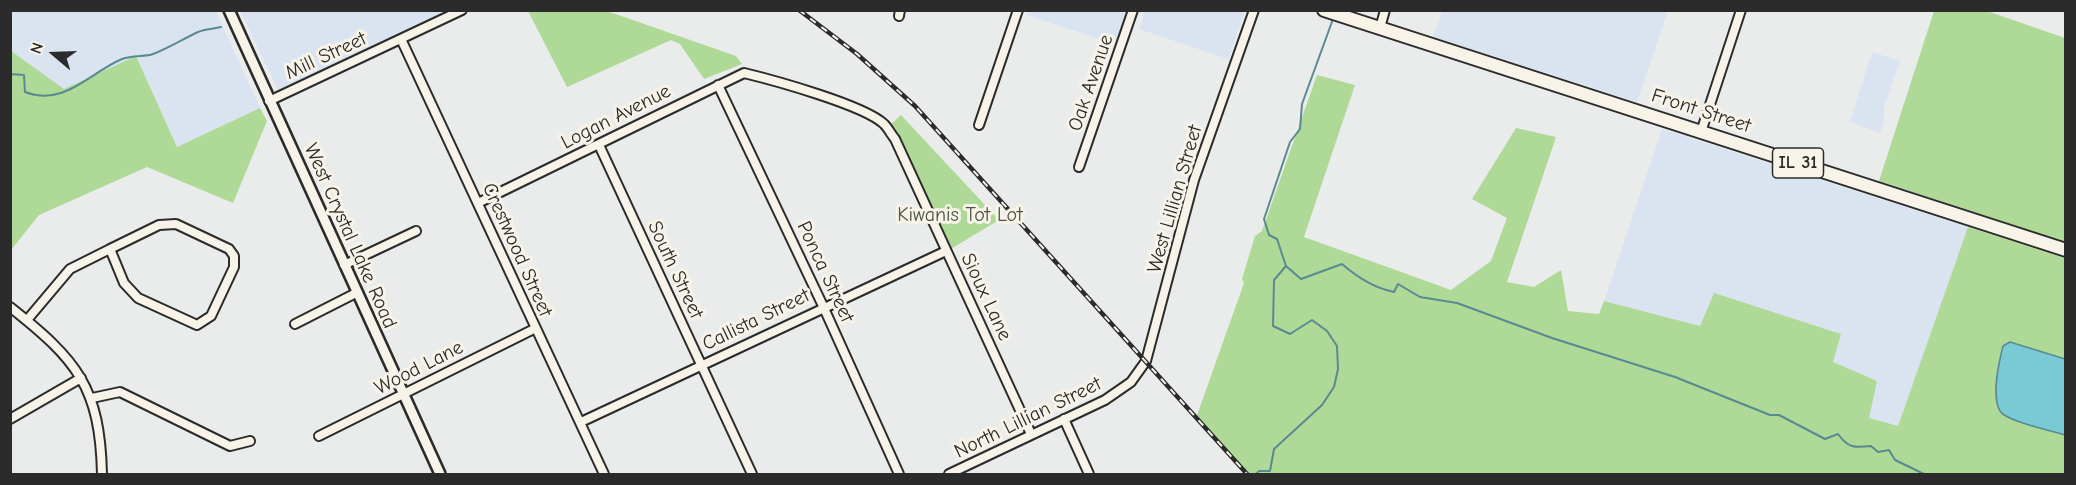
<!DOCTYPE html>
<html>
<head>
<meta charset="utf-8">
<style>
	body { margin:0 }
	#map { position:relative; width:2076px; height:485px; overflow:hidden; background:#eaecec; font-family:"Comic Neue",sans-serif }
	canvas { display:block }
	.frame { position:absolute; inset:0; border:12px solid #2b2b2b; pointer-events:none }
	.north { position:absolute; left:24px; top:24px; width:60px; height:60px; -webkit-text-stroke:4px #f7f3e8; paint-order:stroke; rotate:289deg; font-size:16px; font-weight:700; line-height:24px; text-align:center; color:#2b2b2b }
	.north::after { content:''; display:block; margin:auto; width:21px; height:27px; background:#2b2b2b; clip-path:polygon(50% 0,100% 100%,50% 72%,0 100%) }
</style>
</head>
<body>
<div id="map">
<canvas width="2076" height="485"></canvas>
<div class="frame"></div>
<div class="north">N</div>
</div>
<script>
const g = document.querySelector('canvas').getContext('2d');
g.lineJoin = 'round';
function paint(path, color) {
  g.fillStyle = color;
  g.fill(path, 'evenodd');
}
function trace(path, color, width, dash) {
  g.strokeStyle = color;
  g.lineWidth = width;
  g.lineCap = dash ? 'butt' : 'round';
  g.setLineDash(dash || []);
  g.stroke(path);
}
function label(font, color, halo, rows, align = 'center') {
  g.font = font + ' "Comic Neue",sans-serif';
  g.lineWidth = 6;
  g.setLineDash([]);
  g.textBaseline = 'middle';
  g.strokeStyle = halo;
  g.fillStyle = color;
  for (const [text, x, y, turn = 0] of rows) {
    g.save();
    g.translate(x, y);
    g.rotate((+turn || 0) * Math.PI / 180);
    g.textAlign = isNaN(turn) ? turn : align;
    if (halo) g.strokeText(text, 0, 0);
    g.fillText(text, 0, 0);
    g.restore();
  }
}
paint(new Path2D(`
	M1028,10H1128V11L1115,44L1026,15Z
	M11,11H216L260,108L177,147L136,56L64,90L11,51Z
	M240,11H453L278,90Z
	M1145,11V10L1245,11L1228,59L1139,29Z
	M1442,11V10L1668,11L1637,102L1433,37Z
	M1872,52L1900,61L1884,108V121L1880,133L1850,122Z
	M1662,129L1968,227L1898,426L1868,418L1833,362L1841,334L1714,294L1700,326L1604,301Z`), '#dae4f1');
paint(new Path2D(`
	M528,11H607L736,56L742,64L704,79L680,44L671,40L567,87Z
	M1934,11H1987L2065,38V242L1879,181Z
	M11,51L64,89L136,56L177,147L260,108L267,121L233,203L147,167L39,215L11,250Z
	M1317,75L1355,85L1304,237L1451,290L1491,261L1507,218L1472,199L1516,128L1556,137L1507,282L1534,287L1561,270L1568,311L1599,314L1604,301L1700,326L1714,293L1841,334L1833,362L1877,381L1869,418L1898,426L1968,227L2065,258V474H1247L1196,418L1244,283L1242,279L1255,236L1262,231Z
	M901,115L999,220L949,250L890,125Z`), '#aed997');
const water = new Path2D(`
	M2010,342L2065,359V435C2052,431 2006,421 2000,411C1991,395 1999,362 2003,346Z`);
paint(water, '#7acad5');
trace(water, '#5a8a91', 1.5);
trace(new Path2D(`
	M10,74L24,75L25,92C64,107 89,73 122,59C133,55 146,57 153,54C169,48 183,39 198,32C205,29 213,29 221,27
	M1286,266L1301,279L1342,264C1357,277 1374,288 1394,292L1398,284L1420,297L1457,303L1552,338L1675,377L1770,415H1779L1825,439L1838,434C1848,448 1854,448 1871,446L1878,452L1889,450L1895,460L1924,474
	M1256,474L1259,471H1270L1274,449L1322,405L1334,387L1338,369L1337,346L1327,331L1312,320L1290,334L1273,326L1274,280L1286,266L1277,239L1269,235L1264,219L1290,142L1300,129L1302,104L1333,19`), '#5a8a91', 2);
const minor = new Path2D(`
	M899,16L900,10
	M1380,28L1385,10
	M401,39L604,474
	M718,85L823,306L899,474
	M269,101L462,10
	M979,125L1018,10
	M1701,132L1741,10
	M599,145L752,474
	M1079,167L1133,10
	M478,203L744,73C773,80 864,105 884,124C888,128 891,134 895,139L1031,434
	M176,224L229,249L234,256V267L211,316L197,325L138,298L124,283L110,249L159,225Z
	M344,265L416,231
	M10,307C77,360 100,387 102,474
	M27,320L70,269L110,249
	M295,324L356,293
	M92,398L120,392L230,446L250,441
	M10,419L81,378
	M1064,419L1089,474
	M581,422L946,251
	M319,436L534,329
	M949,474L1105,400L1131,382L1146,361L1194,180L1254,10`);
const tertiary = new Path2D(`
	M229,10L440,474`);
const primary = new Path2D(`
	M1324,10L2066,250`);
trace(minor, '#2b2b2b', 12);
trace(tertiary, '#2b2b2b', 14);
trace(primary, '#2b2b2b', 16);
trace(minor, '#f7f3e8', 8);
trace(tertiary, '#f7f3e8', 9);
trace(primary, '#f7f3e8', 12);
const rail = new Path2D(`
	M799,10L857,54L915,106L1247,474`);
trace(rail, '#2b2b2b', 4.5);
trace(rail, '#f7f3e8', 2, [7]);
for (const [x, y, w] of [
	[1798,163,51]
]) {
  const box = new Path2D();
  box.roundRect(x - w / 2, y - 15, w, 30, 4.5);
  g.fillStyle = '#f7f3e8';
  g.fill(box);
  trace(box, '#2b2b2b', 1.5);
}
label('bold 18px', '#2b2b2b', null, [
	["IL 31",1798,163]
]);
label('20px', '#2b2b2b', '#f7f3e8', [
	["Mill Street",326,56,-25],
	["Oak Avenue",1091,83,-71],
	["Front Street",1701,111,18],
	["Logan Avenue",616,117,-27],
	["West Lillian Street",1175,199,-74],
	["West Crystal Lake Road",350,236,66],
	["Crestwood Street",517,250,66],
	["South Street",675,270,65],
	["Ponca Street",825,272,65],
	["Sioux Lane",986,297,65],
	["Callista Street",756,320,-26],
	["Wood Lane",419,368,-27],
	["North Lillian Street",1028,418,-26]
]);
label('20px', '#4c5646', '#f7f3e8', [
	["Kiwanis Tot Lot",960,215]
]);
</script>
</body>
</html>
